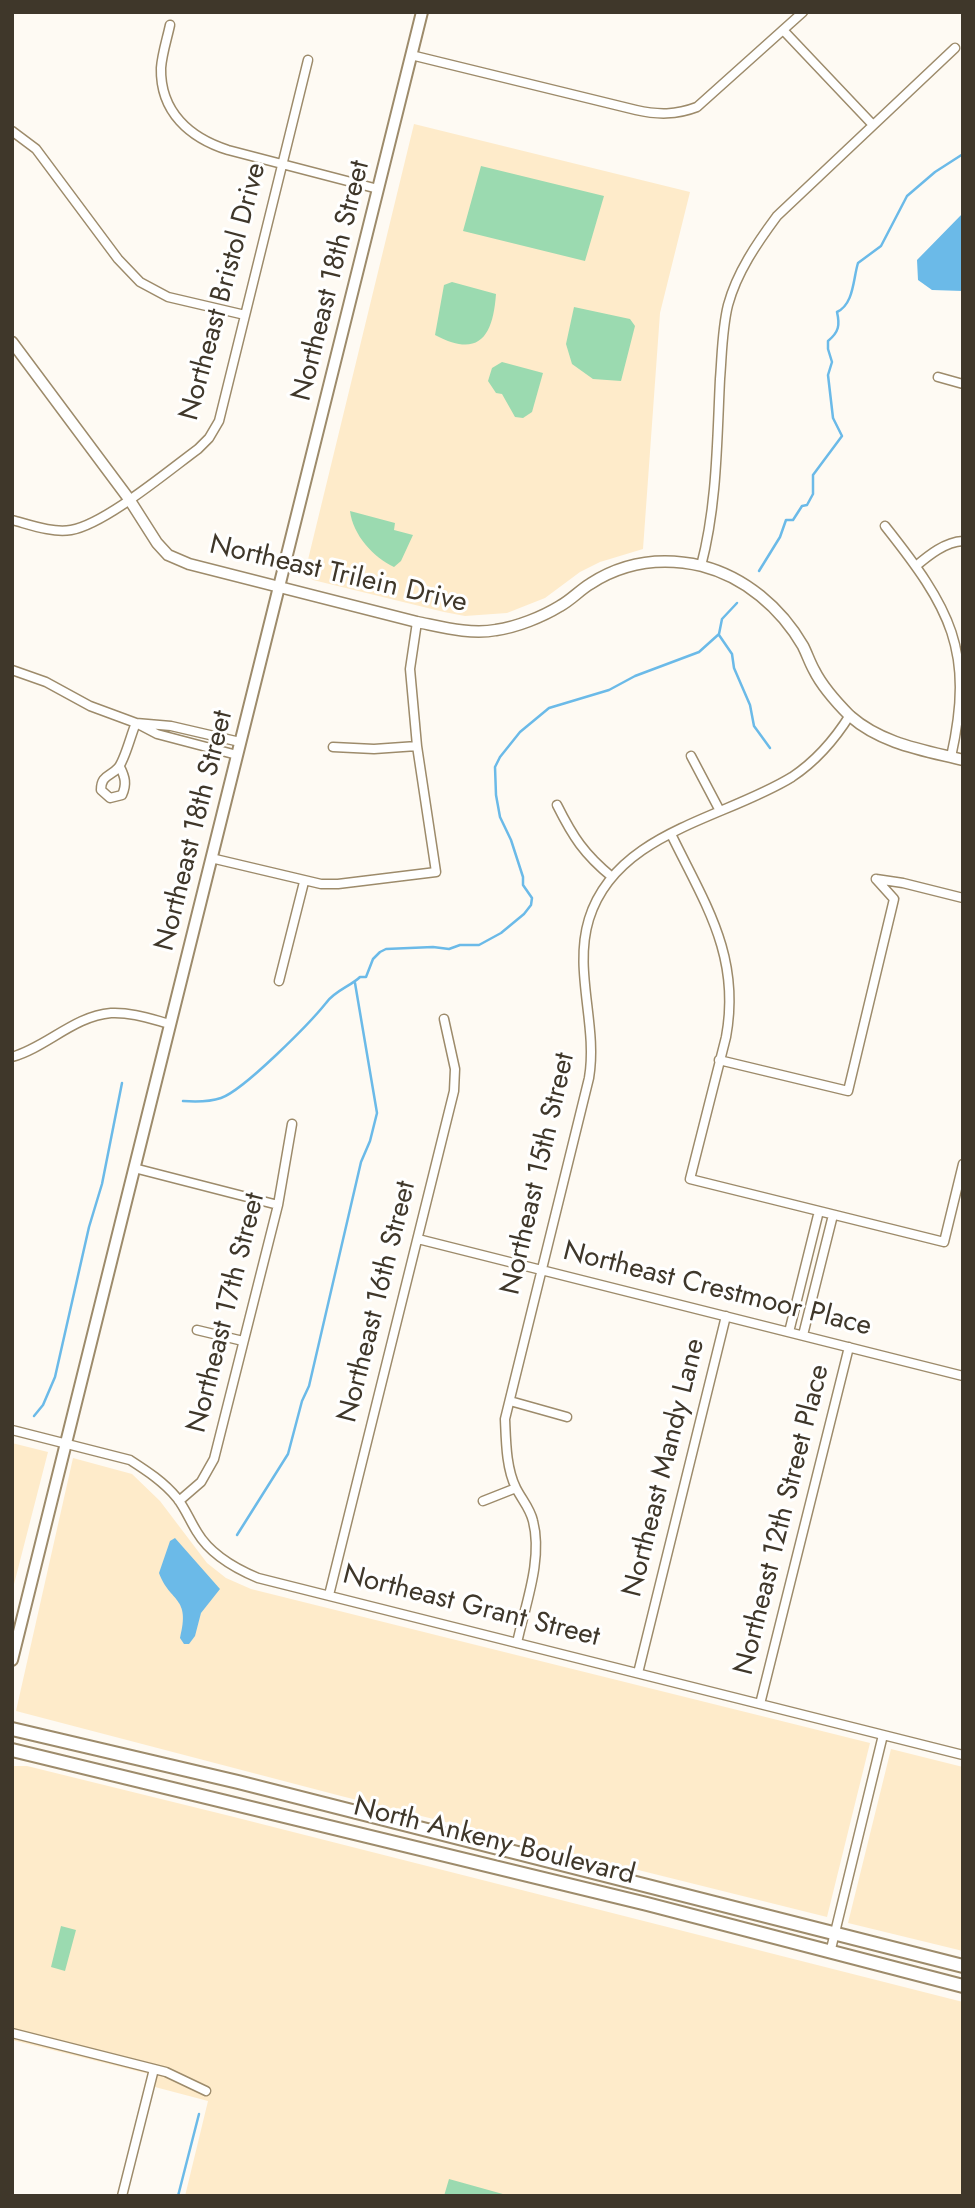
<!DOCTYPE html>
<html>
<head>
<meta charset="utf-8">
<style>
	body { margin:0 }
	#map { position:relative; width:975px; height:2208px; overflow:hidden; background:#fefaf3; font-family:Jost,sans-serif }
	canvas { display:block }
	.frame { position:absolute; inset:0; border:14px solid #3f372a; pointer-events:none }
</style>
</head>
<body>
<div id="map">
<canvas width="975" height="2208"></canvas>
<div class="frame"></div>
</div>
<script>
const g = document.querySelector('canvas').getContext('2d');
g.lineJoin = 'round';
function paint(path, color) {
  g.fillStyle = color;
  g.fill(path, 'evenodd');
}
function trace(path, color, width, dash) {
  g.strokeStyle = color;
  g.lineWidth = width;
  g.lineCap = dash ? 'butt' : 'round';
  g.setLineDash(dash || []);
  g.stroke(path);
}
function label(font, color, halo, rows, align = 'center') {
  g.font = font + ' Jost,sans-serif';
  g.lineWidth = 6;
  g.setLineDash([]);
  g.textBaseline = 'middle';
  g.strokeStyle = halo;
  g.fillStyle = color;
  for (const [text, x, y, turn = 0] of rows) {
    g.save();
    g.translate(x, y);
    g.rotate((+turn || 0) * Math.PI / 180);
    g.textAlign = isNaN(turn) ? turn : align;
    if (halo) g.strokeText(text, 0, 0);
    g.fillText(text, 0, 0);
    g.restore();
  }
}
paint(new Path2D(`
	M414,124L690,192L660,313L643,549L600,562L580,572L545,598L507,613L465,616L444,612L313,580L305,572Z
	M12,1443L48,1452L12,1592Z
	M73,1458L132,1474L160,1501L207,1563L226,1578L251,1589L870,1743L827,1917L341,1796L16,1711Z
	M891,1749L963,1767V1951L848,1923Z
	M12,1766H27L230,1816L963,2002V2196H185L208,2101L155,2087L157,2076L12,2040Z`), '#feebca');
paint(new Path2D(`
	M481,166L604,196L585,261L463,231Z
	M452,282L496,294C493,335 480,359 435,335L444,285Z
	M574,307L630,319L635,326L621,381L593,379L572,364L566,344Z
	M502,362L543,373L532,412L523,418L515,417L502,394L496,393L488,381L492,368Z
	M350,511L395,523L394,530L413,535L401,561L394,567C373,557 353,535 350,511Z
	M61,1926L76,1930L65,1971L51,1967Z
	M449,2179L510,2196H444Z`), '#9bdab0');
paint(new Path2D(`
	M963,213V291L932,290L918,280L917,260Z
	M175,1538L220,1589L201,1613L195,1636L189,1644H184L180,1638C191,1596 170,1603 159,1573L170,1541Z`), '#6bbae8');
trace(new Path2D(`
	M759,571L780,537L786,520H793L802,506L807,505L813,494V475L842,436L833,418L828,375L832,362L828,349V341C839,332 840,325 837,312C854,304 853,279 858,263L881,246L907,196L935,172L963,154
	M719,635L732,654L734,668L750,705L754,726L770,748
	M183,1101C196,1102 209,1102 221,1098C244,1090 310,1023 326,1003C334,991 351,986 360,977H366L373,959L380,952L386,949L433,947L449,949L460,945H479L501,933L524,914L531,905L532,898L523,885V877L511,840L500,817L496,795L495,767L500,757L520,732L549,708L609,690L635,676L699,652L719,634L722,619L737,603
	M34,1416L43,1405L55,1377L89,1227L102,1184L122,1083
	M237,1535L288,1454L302,1401L309,1386L361,1162L370,1141L377,1113L355,983
	M178,2196L199,2114`), '#6bbae8', 2.5);
const minor = new Path2D(`
	M170,25C167,39 162,54 161,68C160,112 190,138 228,150L378,189
	M783,30L873,125
	M411,55L636,110C658,115 676,115 697,107L803,12
	M12,131L36,149L118,259L140,282L168,297L245,315
	M938,377L963,384
	M12,520C31,525 52,533 71,530C105,524 168,471 198,449L209,438L219,421L308,60
	M885,526C950,608 975,650 951,757
	M701,566C717,506 717,441 720,379C722,355 722,329 728,305C737,272 757,243 777,216L955,48
	M916,566C929,555 945,542 963,541
	M12,670L46,682L90,706L136,723L157,734L237,755
	M136,723L171,726L240,742
	M333,747L374,749L417,746
	M691,756L720,811
	M120,767C125,777 127,784 122,795L110,798L101,790C101,775 110,777 118,768C125,760 131,734 136,723
	M557,805C573,837 584,854 612,877
	M671,834C705,904 741,956 726,1037L690,1179L944,1242L963,1164
	M211,858L321,884H338L436,872L417,746L410,669L417,622
	M876,879L903,883L963,898
	M279,981L304,882
	M12,1057C47,1047 74,1016 111,1013C131,1012 151,1019 170,1024
	M719,1060L848,1091L894,899L876,879
	M134,1168L278,1205
	M418,1239L963,1376
	M197,1330L243,1341
	M789,1332L819,1211
	M803,1335L833,1215
	M510,1401L567,1417
	M12,1430L130,1460C147,1471 164,1482 177,1498C185,1508 190,1521 197,1532C210,1554 234,1568 258,1578L963,1755
	M179,1501L201,1482L214,1459L278,1205L292,1124
	M483,1501L516,1488
	M329,1595L454,1091L455,1069L444,1019
	M517,1643C525,1605 543,1560 533,1521C530,1508 522,1500 516,1488C506,1468 506,1441 505,1419L589,1078C598,1025 573,971 589,919C616,832 724,819 792,777C816,761 835,739 850,715
	M638,1673L726,1316
	M760,1704L849,1347
	M830,1953L883,1735
	M12,2033L166,2072L206,2091
	M122,2196L154,2069`);
const tertiary = new Path2D(`
	M12,342L129,499L157,543L168,555L189,564L417,622C442,627 471,635 496,630C517,627 542,617 560,606C571,600 580,590 590,584C624,562 663,557 702,566C745,577 781,608 803,646C807,654 810,663 814,670C822,686 838,704 850,716C882,744 923,750 963,760`);
const secondary = new Path2D(`
	M12,1660L422,12`);
const primary = new Path2D(`
	M12,1729L238,1782L963,1966
	M12,1750L647,1904L963,1986`);
trace(minor, '#9d8b6b', 11);
trace(tertiary, '#9d8b6b', 13);
trace(secondary, '#9d8b6b', 14);
trace(primary, '#9d8b6b', 16);
trace(minor, '#fff', 8);
trace(tertiary, '#fff', 10);
trace(secondary, '#fff', 10);
trace(primary, '#fff', 12);
label('28px', '#3f372a', '#fff', [
	["Northeast 18th Street",332,281,-76],
	["Northeast Bristol Drive",224,292,-75],
	["Northeast Trilein Drive",338,575,13],
	["Northeast 18th Street",195,831,-76],
	["Northeast 15th Street",539,1174,-77],
	["Northeast Crestmoor Place",717,1290,14],
	["Northeast 16th Street",378,1302,-76],
	["Northeast 17th Street",227,1313,-76],
	["Northeast Mandy Lane",665,1468,-76],
	["Northeast 12th Street Place",783,1520,-76],
	["Northeast Grant Street",471,1607,14],
	["North Ankeny Boulevard",494,1842,14]
]);
</script>
</body>
</html>
